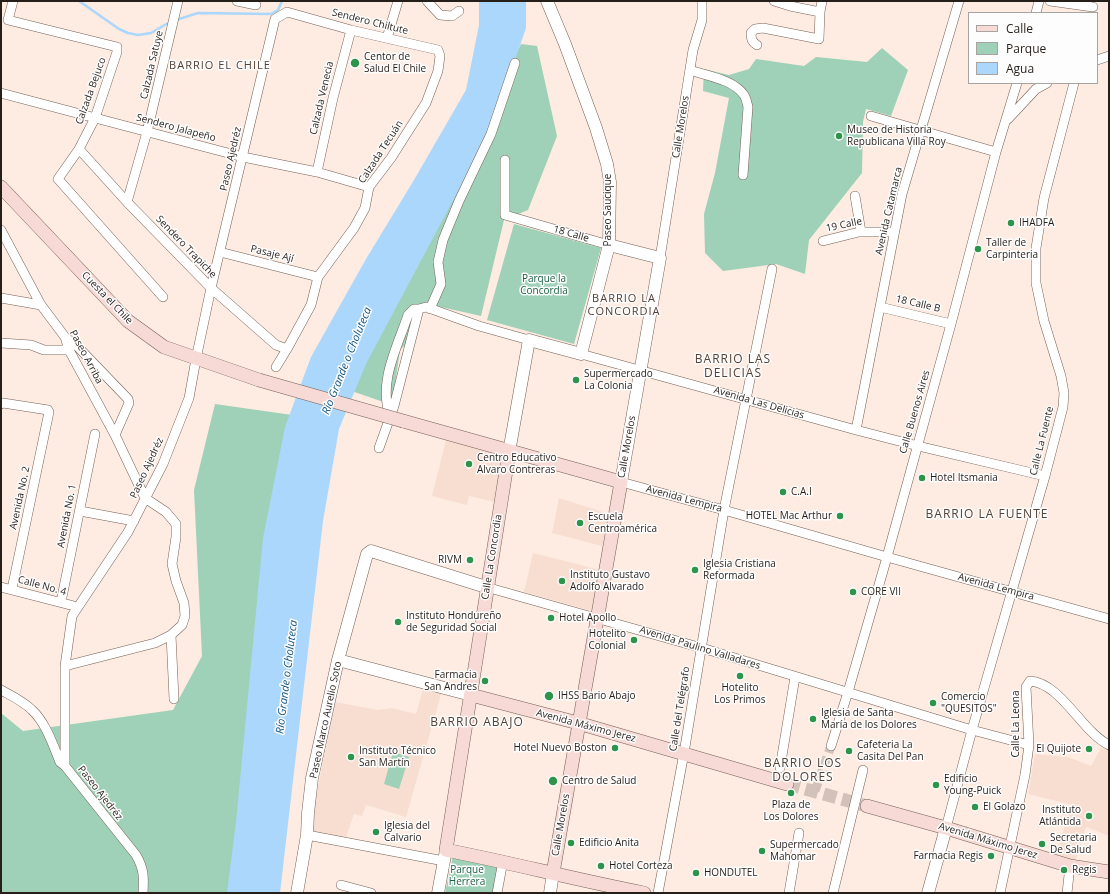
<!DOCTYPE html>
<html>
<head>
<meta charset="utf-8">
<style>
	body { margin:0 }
	#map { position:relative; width:1110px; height:894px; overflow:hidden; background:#feebe1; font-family:"Open Sans",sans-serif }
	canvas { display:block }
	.frame { position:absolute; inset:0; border:2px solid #261e19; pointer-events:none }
	.legend { position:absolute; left:968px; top:12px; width:130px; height:72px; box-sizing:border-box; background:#fdfdfd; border:1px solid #a7a4a2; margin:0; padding:5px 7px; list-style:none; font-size:12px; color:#261e19 }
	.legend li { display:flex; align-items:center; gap:8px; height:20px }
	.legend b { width:20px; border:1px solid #a7a4a2 }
</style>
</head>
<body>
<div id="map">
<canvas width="1110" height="894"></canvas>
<div class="frame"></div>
<ul class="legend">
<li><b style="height:5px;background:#f7d9d6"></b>Calle</li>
<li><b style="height:11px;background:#9ed1b8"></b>Parque</li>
<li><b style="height:11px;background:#abd7fc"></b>Agua</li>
</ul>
</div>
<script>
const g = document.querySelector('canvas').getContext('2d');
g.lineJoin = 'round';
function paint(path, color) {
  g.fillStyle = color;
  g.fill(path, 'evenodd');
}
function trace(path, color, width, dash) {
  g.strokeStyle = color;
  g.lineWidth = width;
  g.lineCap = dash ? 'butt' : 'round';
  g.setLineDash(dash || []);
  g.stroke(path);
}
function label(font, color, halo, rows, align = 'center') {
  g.font = font + ' "Open Sans",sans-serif';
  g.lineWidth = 3;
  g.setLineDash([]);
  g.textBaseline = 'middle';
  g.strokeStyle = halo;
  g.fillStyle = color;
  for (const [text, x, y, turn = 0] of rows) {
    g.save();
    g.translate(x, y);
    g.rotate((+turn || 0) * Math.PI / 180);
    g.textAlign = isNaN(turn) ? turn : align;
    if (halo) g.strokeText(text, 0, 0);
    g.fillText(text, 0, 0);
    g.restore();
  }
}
paint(new Path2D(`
	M446,440L502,455L495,502L469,496L467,505L432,496Z
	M559,498L609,514L602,546L552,533Z
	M533,553L600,570L592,611L524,592Z
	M424,686L442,691L406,817L366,805L362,816L354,814L346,837L309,832L335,702L378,710L392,708L416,714Z
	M1101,748L1109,750V836L1086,827L1075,863L1055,856L1072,805L1028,794L1035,754L1068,757L1091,766Z`), '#f7ded1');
paint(new Path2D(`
	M521,44L537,46L557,136L528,210L504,220L481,316L432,305L420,315L412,338L400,350L392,405L340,387L455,180Z
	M882,48L908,70L891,116L866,109L863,122L862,173L809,240L805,274L776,264L723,271L705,253L704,214L715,173L729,98L703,91L704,69L729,75L749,69L756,59L804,66L816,57L867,62Z
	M514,224L601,248L574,344L487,320Z
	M215,404L306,417L266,893H1V713L23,731L173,710L202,656L194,490Z
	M393,752L409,757L399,789L384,784Z
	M453,856L499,865L493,893H445Z`), '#9ed1b8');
paint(new Path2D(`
	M479,1H526V28L491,129L366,364L339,429L323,521L280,893H227L236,822L263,538L285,427L311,357L366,259L414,180L466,90L479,25Z`), '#abd7fc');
trace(new Path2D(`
	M79,1L119,29L128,33L138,35L151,33L170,22
	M176,20L198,13L271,14L278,10L282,1`), '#abd7fc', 2.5);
trace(new Path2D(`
	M815,791L831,746`), '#d3c2b9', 9, [9, 4.5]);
trace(new Path2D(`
	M787,784L867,806`), '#d3c2b9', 13, [13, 6]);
const minor = new Path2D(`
	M13,1L8,20L117,47V52L95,118L79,149L58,179L163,297
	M237,1L256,5
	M427,1L440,15L452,16L459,11
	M774,1L790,6L820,12
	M1050,1L1093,7
	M1036,13L1039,1
	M387,38L398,1
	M757,45C752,42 751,39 751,33L755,29L763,28L819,39L820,12L822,1
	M1097,60L1109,56
	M690,70C707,76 733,79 744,95C746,98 747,103 748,107L743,175
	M1,93L243,157L317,172L369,187
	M871,116L996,152
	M1008,119L1036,89L1047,83
	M79,149L127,202L211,288L276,345L287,349
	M505,160V215L609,245
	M317,172L333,98L351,30
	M855,196L861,232
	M127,202L147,132L178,1
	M1,230L41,305L65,337L69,350L115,435L145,498L166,512L176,524V537L172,564L176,581L184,603L185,616L182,625L171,635L155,643L65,666
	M823,241L859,232H894
	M220,252L318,277
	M660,258L693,50L702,20V1
	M1,298L41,305
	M880,307L951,324
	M430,309L441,284L438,262L443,240L459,201L491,134L515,63
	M65,337L78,347L128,399L129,403L115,435
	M1,343L31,345L44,350H69
	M581,354L856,430L918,446L1045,476
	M1,404L3,403L48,410L49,412L12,589
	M390,416C378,382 397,348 408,315L414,309H419
	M856,430L902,194L959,1
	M379,448L394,406L419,309L426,307L479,326L529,340
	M621,482L724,510L887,557L1109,619
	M80,511L134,521
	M1,587L78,607
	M486,587L702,648L972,730L1029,745
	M61,602L95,434
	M171,635L174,699
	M1,690C12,696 23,701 32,710C46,723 53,745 60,762L65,766
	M831,746L848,692L887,557L951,324L996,152L1017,83
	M780,768L795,677
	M946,828L972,730L1045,476L1063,407L1064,393L1061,376L1044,321L1036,283V248L1044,198L1074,83
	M307,835L444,861
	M341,885L371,893
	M143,893C144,877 144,869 136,855L65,766V666L72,616L128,532L163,464L189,398L196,359L211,288L275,19L287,12L351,30L438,50L440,56L438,71L426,103L391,158L369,187L365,208L354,228L318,277L311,305L287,349L276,367
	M497,893L503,861
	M658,893L684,753L724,510L772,269
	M789,893L799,833
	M833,893L863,770
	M1000,893L1025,775L1029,745L1026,687L1030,681C1061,683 1082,732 1109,745
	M1067,893L1070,866`);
const tertiary = new Path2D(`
	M609,245L660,258L621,482
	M509,452L529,340L581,354L609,245L610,182L607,164L596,128L565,44L547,1
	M338,660L471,695
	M297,893L307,835L308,813L312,778L338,660L367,554L371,551L486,587
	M438,893L446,850
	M550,893L553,873
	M928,893L946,828`);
const secondary = new Path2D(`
	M1,187L128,321L164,347L259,380
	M403,421L621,482L553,873
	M509,452C487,584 467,717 446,850C512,863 577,880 644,893
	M471,695L578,723L787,784
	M867,806L946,828L1070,866L1109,872`);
trace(minor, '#746055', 10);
trace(tertiary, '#746055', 13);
trace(secondary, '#746055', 14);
trace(minor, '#fff', 9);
trace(tertiary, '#fff', 12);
trace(secondary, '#f7d9d6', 13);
const secondaryBridge = new Path2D(`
	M259,380L403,421`);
trace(secondaryBridge, '#746055', 14, []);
trace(secondaryBridge, '#f7d9d6', 13);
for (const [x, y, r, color] of [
	[355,63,5,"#2d944b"],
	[839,136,4,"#2d944b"],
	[1011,223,4,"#2d944b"],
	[978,249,4,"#2d944b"],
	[576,380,4,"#2d944b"],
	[469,464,4,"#2d944b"],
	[922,478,4,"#2d944b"],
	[783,492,4,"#2d944b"],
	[840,516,4,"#2d944b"],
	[580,523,4,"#2d944b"],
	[470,560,4,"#2d944b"],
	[695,570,4,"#2d944b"],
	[562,581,4,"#2d944b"],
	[853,592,4,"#2d944b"],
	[551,618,4,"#2d944b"],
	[398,622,4,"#2d944b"],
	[634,640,4,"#2d944b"],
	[740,676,4,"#2d944b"],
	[485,681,4,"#2d944b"],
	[549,696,5,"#2d944b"],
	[933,703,4,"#2d944b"],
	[813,719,4,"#2d944b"],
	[615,748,4,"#2d944b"],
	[1089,749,4,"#2d944b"],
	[849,751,4,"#2d944b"],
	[351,757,4,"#2d944b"],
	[553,781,5,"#2d944b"],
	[936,785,4,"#2d944b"],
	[791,793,4,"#2d944b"],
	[975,807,4,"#2d944b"],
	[1089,816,4,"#2d944b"],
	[376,832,4,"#2d944b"],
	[571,843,4,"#2d944b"],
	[1042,844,4,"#2d944b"],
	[762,851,4,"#2d944b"],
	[991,856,4,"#2d944b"],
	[601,866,4,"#2d944b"],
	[1064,870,4,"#2d944b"],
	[696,873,4,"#2d944b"]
]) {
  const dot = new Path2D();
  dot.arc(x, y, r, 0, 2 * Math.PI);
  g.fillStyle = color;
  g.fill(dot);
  trace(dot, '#fdfdfd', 1.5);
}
label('10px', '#261e19', '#fdfdfd', [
	["Sendero Chiltute",370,22,14],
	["Calzada Satuye",152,65,-77],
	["Calzada Bejuco",91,91,-70],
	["Calzada Venecia",322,98,-77],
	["Calle Morelos",681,127,-81],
	["Sendero Jalapeño",176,128,15],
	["Calzada Tecuán",381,152,-57],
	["Paseo Ajedréz",231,159,-77],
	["Paseo Saucique",608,210,-90],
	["Avenida Catamarca",889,211,-77],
	["19 Calle",844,225,-12],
	["18 Calle",571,234,16],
	["Sendero Trapiche",186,247,46],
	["Pasaje Ají",272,254,14],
	["Cuesta el Chile",107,298,46],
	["18 Calle B",918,304,13],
	["Paseo Arriba",86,357,62],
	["Avenida Las Delicias",759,403,16],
	["Calle Buenos Aires",915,412,-74],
	["Calle La Fuente",1042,441,-76],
	["Calle Morelos",627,447,-80],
	["Paseo Ajedréz",147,468,-65],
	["Avenida No. 2",20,498,-78],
	["Avenida Lempira",684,499,15],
	["Avenida No. 1",67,516,-79],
	["Calle La Concordia",492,557,-81],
	["Calle No. 4",42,586,15],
	["Avenida Lempira",996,587,15],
	["Avenida Paulino Valladares",700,648,17],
	["Calle del Telégrafo",680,709,-81],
	["Paseo Marco Aurelio Soto",326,720,-78],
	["Calle La Leona",1016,724,-90],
	["Avenida Máximo Jerez",586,726,15],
	["Paseo Ajedréz",100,793,52],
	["Calle Morelos",561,825,-80],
	["Avenida Máximo Jerez",988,841,17]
]);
label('10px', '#261e19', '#fdfdfd', [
	["Centor de",364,57],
	["Salud El Chile",364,69],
	["Museo de Historia",847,130],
	["Republicana Villa Roy",847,142],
	["IHADFA",1019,223],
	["Taller de",986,243],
	["Carpinteria",986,255],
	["Supermercado",584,374],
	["La Colonia",584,386],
	["Centro Educativo",477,458],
	["Alvaro Contreras",477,470],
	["Hotel Itsmania",930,478],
	["C.A.I",791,492],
	["HOTEL Mac Arthur",832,516,"right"],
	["Escuela",588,517],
	["Centroamérica",588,529],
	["RIVM",462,560,"right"],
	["Iglesia Cristiana",703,564],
	["Reformada",703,576],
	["Instituto Gustavo",570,575],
	["Adolfo Alvarado",570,587],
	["CORE VII",861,592],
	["Instituto Hondureño",406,616],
	["de Seguridad Social",406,628],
	["Hotel Apollo",559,618],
	["Hotelito",626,634,"right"],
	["Colonial",626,646,"right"],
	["Farmacia",477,675,"right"],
	["San Andres",477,687,"right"],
	["Hotelito",740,688,"center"],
	["Los Primos",740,700,"center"],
	["IHSS Bario Abajo",558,696],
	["Comercio",941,697],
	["\"QUESITOS\"",941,709],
	["Iglesia de Santa",821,713],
	["María de los Dolores",821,725],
	["Cafeteria La",857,745],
	["Casita Del Pan",857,757],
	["Hotel Nuevo Boston",607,748,"right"],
	["El Quijote",1081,749,"right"],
	["Instituto Técnico",359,751],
	["San Martín",359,763],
	["Edificio",944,779],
	["Young-Puick",944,791],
	["Centro de Salud",562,781],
	["Plaza de",791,805,"center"],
	["Los Dolores",791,817,"center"],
	["El Golazo",983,807],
	["Instituto",1081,810,"right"],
	["Atlántida",1081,822,"right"],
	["Iglesia del",384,826],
	["Calvario",384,838],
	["Secretaria",1050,838],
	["De Salud",1050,850],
	["Edificio Anita",579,843],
	["Supermercado",770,845],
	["Mahomar",770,857],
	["Farmacia Regis",983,856,"right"],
	["Hotel Corteza",609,866],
	["Regis",1072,870],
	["HONDUTEL",704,873]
], 'left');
label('10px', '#1c6046', '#fdfdfd', [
	["Parque la",544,279],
	["Concordia",544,291],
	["Parque",467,870],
	["Herrera",467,882]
]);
g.letterSpacing = '1px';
label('11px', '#544137', '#fdfdfd', [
	["BARRIO EL CHILE",220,66],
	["BARRIO LA",624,299],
	["CONCORDIA",624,312]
]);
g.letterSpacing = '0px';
label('italic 11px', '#125785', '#fdfdfd', [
	["Río Grande o Choluteca",347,361,-68],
	["Río Grande o Choluteca",287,677,-83]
]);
g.letterSpacing = '1px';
label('12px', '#544137', '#fdfdfd', [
	["BARRIO LAS",733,360],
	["DELICIAS",733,374],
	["BARRIO LA FUENTE",987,515],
	["BARRIO ABAJO",477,723],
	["BARRIO LOS",803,764],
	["DOLORES",803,778]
]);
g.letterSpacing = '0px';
</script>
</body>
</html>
